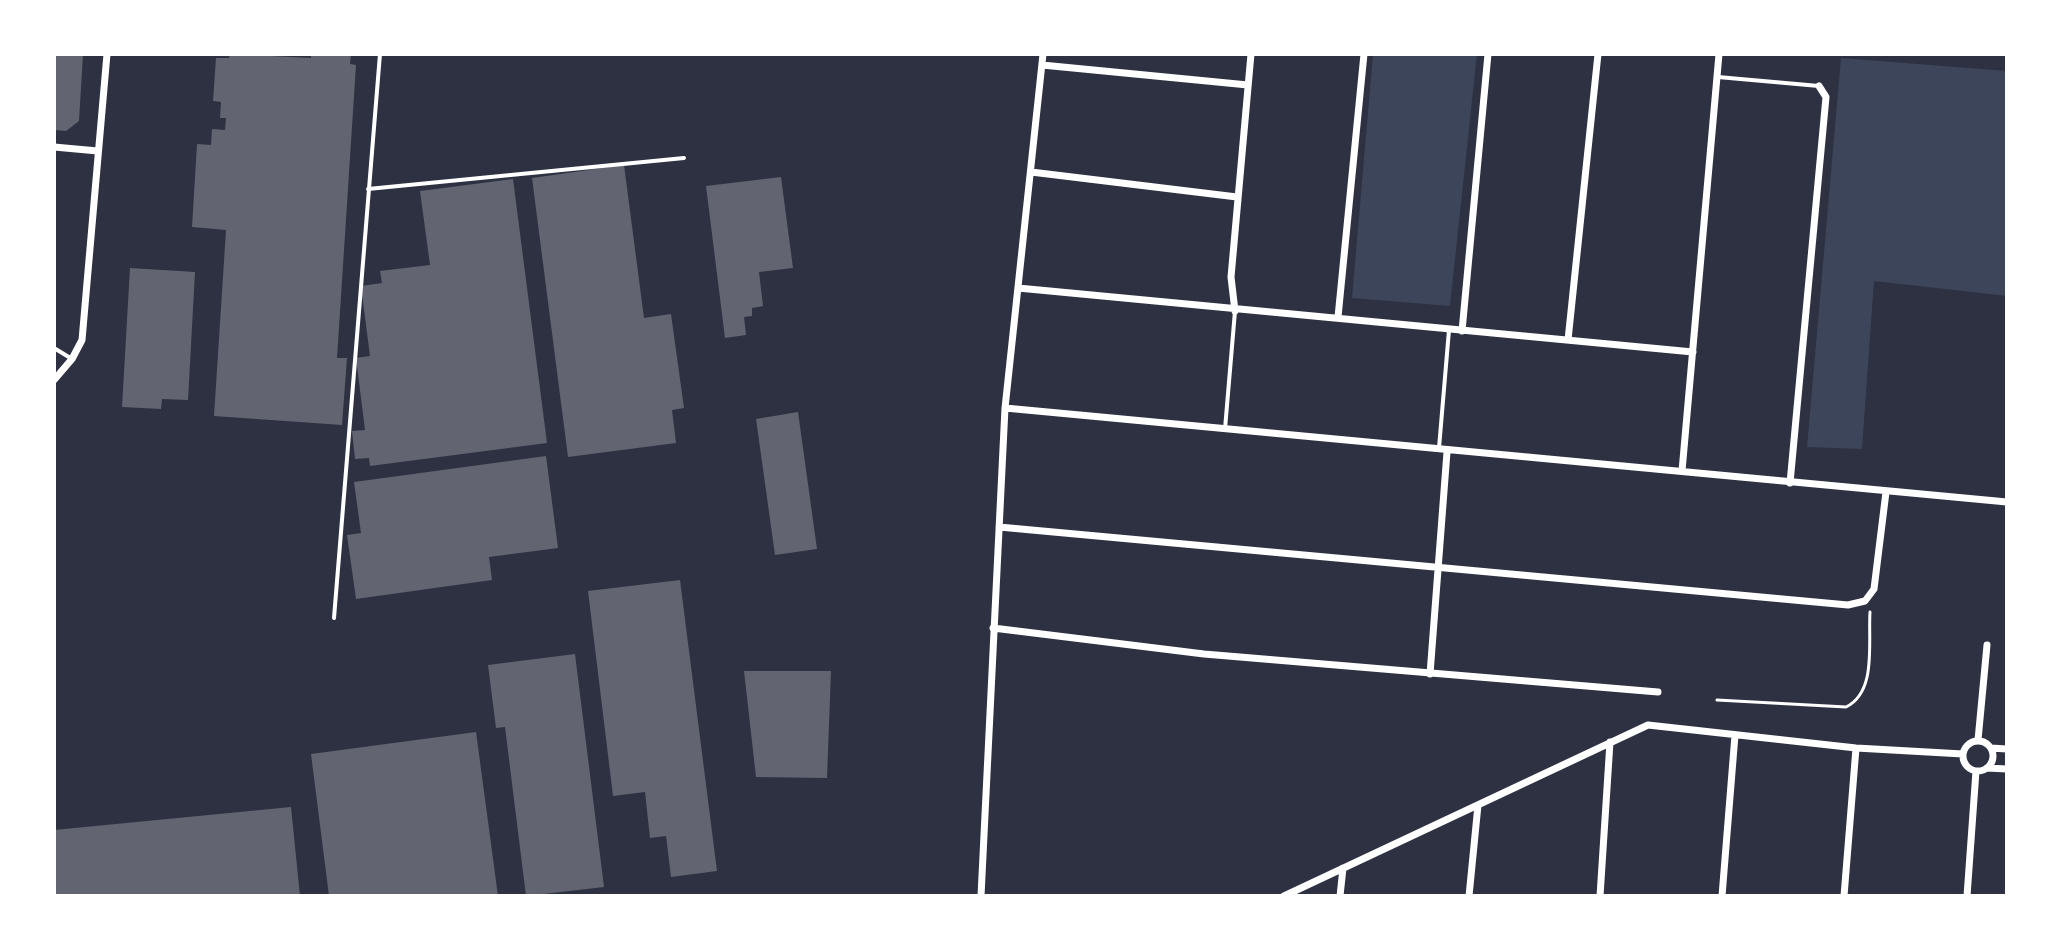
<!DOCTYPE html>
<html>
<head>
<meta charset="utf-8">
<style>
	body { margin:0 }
	#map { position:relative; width:2061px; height:950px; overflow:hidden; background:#2d3142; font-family:"Titillium Web",sans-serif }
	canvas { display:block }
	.frame { position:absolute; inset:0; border:56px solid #fff; pointer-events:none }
</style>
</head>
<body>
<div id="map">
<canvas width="2061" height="950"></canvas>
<div class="frame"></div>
</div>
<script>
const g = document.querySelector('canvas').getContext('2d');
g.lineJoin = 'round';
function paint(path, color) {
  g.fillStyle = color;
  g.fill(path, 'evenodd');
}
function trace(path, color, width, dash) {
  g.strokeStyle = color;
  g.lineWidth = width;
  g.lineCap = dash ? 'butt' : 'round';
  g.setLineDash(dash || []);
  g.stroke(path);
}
paint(new Path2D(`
	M1373,54H1477L1450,306L1352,298Z
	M1841,58L2007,71V296L1874,281L1862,449L1807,447Z`), '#3c4559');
paint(new Path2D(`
	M54,54H83L79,121L66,131L54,130Z
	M230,54L311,58V54H351L350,64L356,65L337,358H347L342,425L214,416L226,230L192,227L197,144L211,145L212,129L225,130L226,118H220L221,102L213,101L216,58H229Z
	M624,165L644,318L671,314L684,408L672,410L676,443L568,457L532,178Z
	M781,177L793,268L759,272L763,306L752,308V316L744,317L746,335L725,338L706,186Z
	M513,179L547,443L370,466L369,458L355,459L352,431L365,430L356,358L370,356L361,286L382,283L380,271L430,265L420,191Z
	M130,268L195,272L188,400L162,399L161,409L122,407Z
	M798,412L817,549L775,555L756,419Z
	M546,456L558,548L489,557L492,580L356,599L347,535L361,533L354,482Z
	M680,580L717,871L671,877L666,836L650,838L645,792L613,796L588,591Z
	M575,654L604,887L526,896L505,727L496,728L488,665Z
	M744,671H831L827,778L756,777Z
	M476,732L498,896H329L311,754Z
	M291,807L300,896H54V830Z`), '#626471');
trace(new Path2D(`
	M1717,700L1846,707C1877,692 1868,643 1870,612`), '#fff', 3);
trace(new Path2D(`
	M1718,77L1819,86
	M368,189L684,158
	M54,348L72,359
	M1225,429L1235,311
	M1439,448L1449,330
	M334,618L380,54`), '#fff', 4);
trace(new Path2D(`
	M1042,65L1248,85
	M54,147L98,151
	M1031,172L1237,197
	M1018,288L1693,352
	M1235,311L1231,277L1251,54
	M1338,317L1364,54
	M1462,331L1488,54
	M1568,340L1598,54
	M54,380L72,359L82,340L107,54
	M1005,408L2007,502
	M1682,471L1719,54
	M1790,483L1826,97L1819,86
	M999,527L1848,605L1865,601L1874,589L1886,492
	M993,628L1204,654L1658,692
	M1430,674L1447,452
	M1978,740L1987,645
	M1963 756a15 15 0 1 1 30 0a15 15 0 1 1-30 0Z
	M1991,748L2007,749
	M1987,768L2007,769
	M981,896L1005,408L1043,54
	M1284,896L1648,725L1856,748L1963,754
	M1340,896L1343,868
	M1469,896L1478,805
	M1600,896L1610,742
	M1722,896L1735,735
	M1844,896L1856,748
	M1967,896L1976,771`), '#fff', 7);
</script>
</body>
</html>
